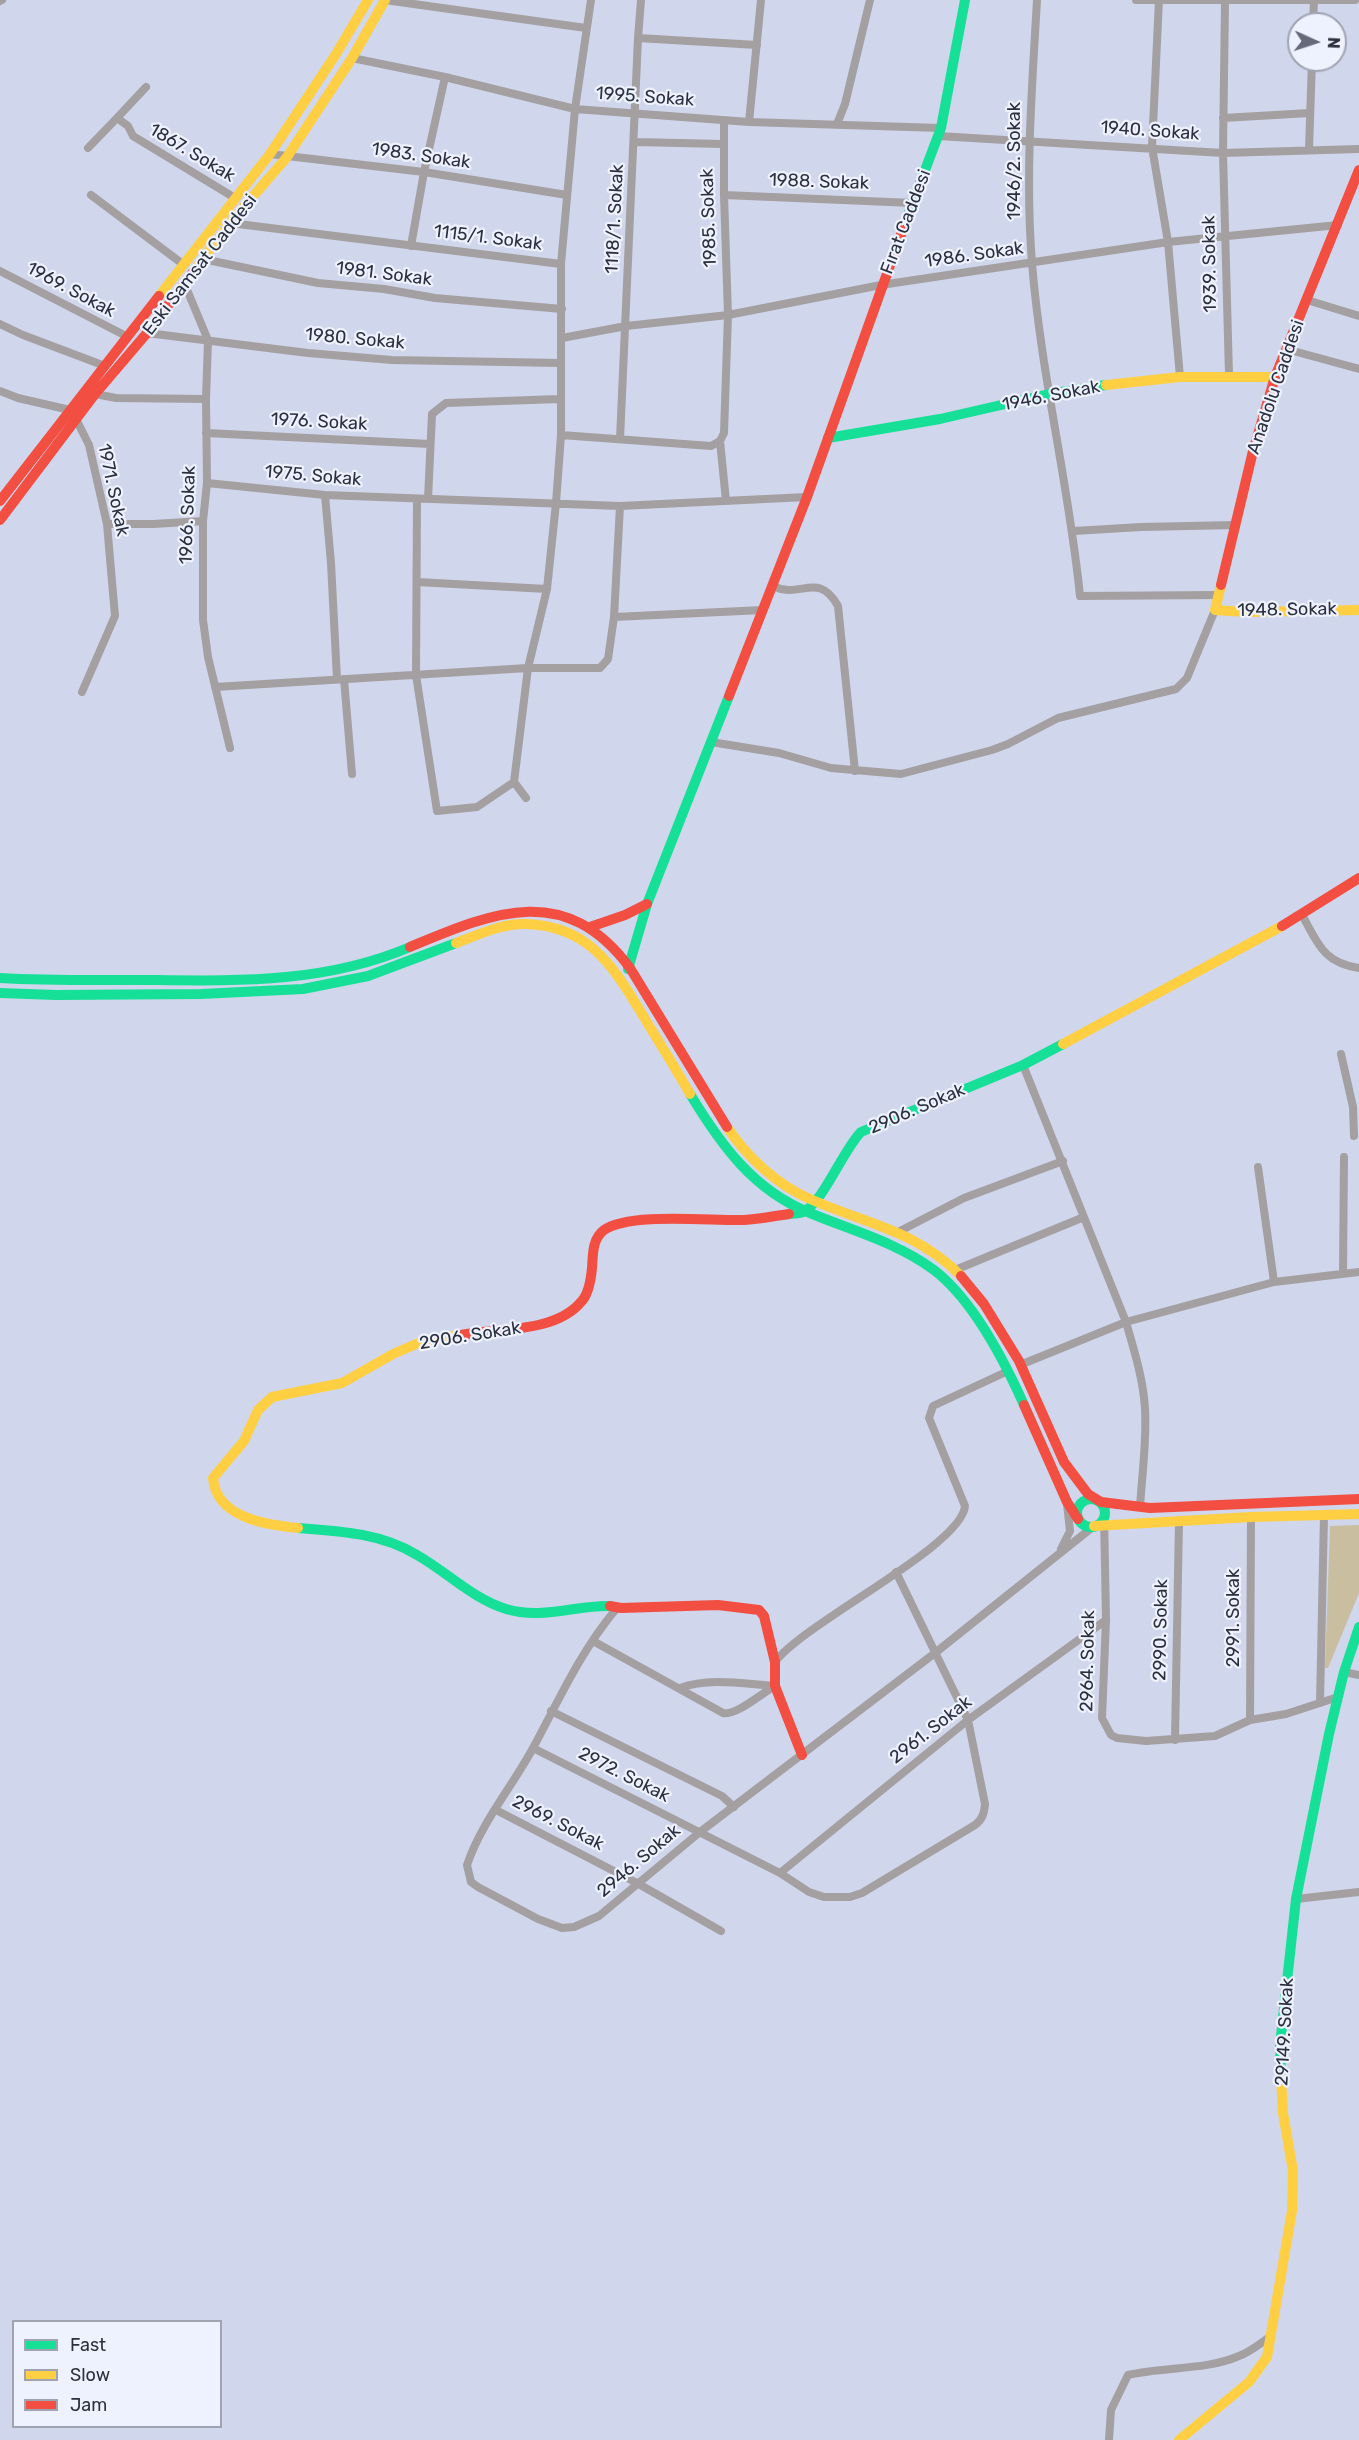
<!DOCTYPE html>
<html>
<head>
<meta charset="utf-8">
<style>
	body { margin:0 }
	#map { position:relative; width:1359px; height:2440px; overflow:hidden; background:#d0d6eb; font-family:Rubik,sans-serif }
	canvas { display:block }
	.legend { position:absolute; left:12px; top:2320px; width:210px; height:108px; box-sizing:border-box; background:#eef2fe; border:2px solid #a0a4b2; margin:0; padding:8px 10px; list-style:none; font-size:18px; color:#2b303f }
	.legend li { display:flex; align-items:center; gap:12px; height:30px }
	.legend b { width:30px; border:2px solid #a0a4b2 }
	.north { position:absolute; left:1287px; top:12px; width:60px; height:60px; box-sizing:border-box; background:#eef2fe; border:2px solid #a0a4b2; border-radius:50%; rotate:93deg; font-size:16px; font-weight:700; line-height:24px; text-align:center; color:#2b303f }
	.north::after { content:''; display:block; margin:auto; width:21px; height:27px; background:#656a7b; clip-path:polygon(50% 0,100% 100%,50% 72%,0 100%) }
</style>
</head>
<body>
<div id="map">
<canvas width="1359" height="2440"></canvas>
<ul class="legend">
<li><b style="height:8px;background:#16e098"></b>Fast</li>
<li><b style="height:8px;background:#ffcf43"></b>Slow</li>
<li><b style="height:8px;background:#f24e42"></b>Jam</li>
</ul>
<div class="north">N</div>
</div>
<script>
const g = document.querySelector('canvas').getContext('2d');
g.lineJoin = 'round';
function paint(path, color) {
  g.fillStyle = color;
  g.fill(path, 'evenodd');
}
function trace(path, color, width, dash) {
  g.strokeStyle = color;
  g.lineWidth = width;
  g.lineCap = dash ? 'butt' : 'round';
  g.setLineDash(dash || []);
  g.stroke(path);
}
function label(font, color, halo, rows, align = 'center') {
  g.font = font + ' Rubik,sans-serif';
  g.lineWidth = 4.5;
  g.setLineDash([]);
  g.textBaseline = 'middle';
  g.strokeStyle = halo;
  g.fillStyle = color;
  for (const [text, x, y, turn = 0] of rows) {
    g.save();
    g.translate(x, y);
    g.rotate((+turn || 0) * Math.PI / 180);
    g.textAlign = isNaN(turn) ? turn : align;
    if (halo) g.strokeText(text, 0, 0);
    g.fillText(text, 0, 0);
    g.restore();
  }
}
paint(new Path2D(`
	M1359,1525V1593L1328,1668H1325L1330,1526Z`), '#c9be9f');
trace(new Path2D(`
	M385,0L586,28
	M1037,0C1032,88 1025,176 1032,263C1041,375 1069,485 1080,596L1219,595
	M1136,0H1355
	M1159,0L1152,147L1168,242L1180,377
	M0,1L2,0
	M1225,2L1223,153L1229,375
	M1313,24L1314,0
	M638,38L757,45
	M352,58L445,77L575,109L749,122L941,128
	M146,87L117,118L128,126L133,136L235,198
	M1223,118L1310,113
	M749,122L761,0
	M837,124L845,104L870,0
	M938,136L1223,153L1359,149
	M635,142L723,144
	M88,148L117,118
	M1309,150L1312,60
	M270,154L424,172L567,195
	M91,195L184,265
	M724,195L913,203
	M230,223L561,264
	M411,246L424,172L445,77
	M203,259L318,283L384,289L435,298L562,309
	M0,271L128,337
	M185,285L208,340L206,399L207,483L203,521V620L208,657L230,748
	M1307,300L1359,316
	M0,324L23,335L105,366
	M147,333L308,353L392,360L560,363
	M562,338L626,326L728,315L881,285L1168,242L1338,225
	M1286,349L1359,369
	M0,391L18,398L70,410L76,419L89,445L107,524L115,616L82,692
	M95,394L116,398L206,399
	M206,433L430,444
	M561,435L711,446L720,441L724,433L728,315L724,195V120
	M620,439L638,38L641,0
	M720,441L726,501
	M207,483L325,495L620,506L807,497
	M325,495L331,563L337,679
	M428,499L432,414L446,403L559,399
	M417,500L416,675L437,811L477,807L514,782
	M107,524H153L203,521
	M1074,531L1141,527L1236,525
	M417,582L547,589
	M773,586C800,600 818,570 838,606L855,771
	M614,617L763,610
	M344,679L352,774
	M215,687L528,668H600L608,659L614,617L620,506
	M711,742L779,753L831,768L901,774L992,750L1008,744L1058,718L1176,689L1187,678L1215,610
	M526,798L514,782L528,668L547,589L556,503L561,435V264L575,109L591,0
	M1302,915C1318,943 1323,963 1359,968
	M1341,1054L1353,1107L1354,1136
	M1023,1065L1126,1322C1134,1350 1143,1378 1145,1408C1147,1441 1142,1474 1140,1507
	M1258,1167L1274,1282
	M898,1232L964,1198L1063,1161
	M955,1270L1084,1217
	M1343,1273L1344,1157
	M1020,1365L1126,1322L1274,1282L1359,1272
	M1104,1514L1106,1620L1102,1718L1111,1735L1117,1738L1146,1741L1215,1736L1250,1720L1286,1714L1338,1697
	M1061,1549L1070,1531L1067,1504
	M616,1609C579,1654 560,1698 533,1748C512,1787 481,1823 467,1865L471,1882L478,1887L538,1919L562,1928L574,1927L599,1916L700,1832L935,1653L1094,1526
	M593,1641L723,1713C736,1716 762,1693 775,1686
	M775,1662C805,1622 962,1546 965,1506L929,1418L933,1406L1008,1371
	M1344,1672L1359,1675
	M680,1688C710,1677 744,1684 775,1686
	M1320,1703L1324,1515
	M551,1711L722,1796L734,1807
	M1250,1720L1251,1517
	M1175,1740L1179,1520
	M533,1748L780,1873L809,1892L824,1897H850L862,1893L975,1825C983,1819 984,1813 985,1804L968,1720L896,1572
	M496,1810L637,1883L721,1931
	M780,1873L968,1720L1106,1620
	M1296,1899L1359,1892
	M1109,2440L1111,2410L1128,2375C1165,2366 1204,2371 1239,2356C1250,2352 1261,2343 1271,2336`), '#a49fa1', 8);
trace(new Path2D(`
	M908,215L941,128L965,0
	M828,438L940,419L1049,394L1106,385
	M628,969L647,904L729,696
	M0,978C50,981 100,980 150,980C240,981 326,983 410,947
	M0,993L56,995L201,994L303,989L368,976L456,943
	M690,1094C721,1145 753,1190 810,1213C853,1231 896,1242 934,1270C973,1300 1004,1360 1024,1405
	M789,1214C793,1213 799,1214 803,1212C823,1203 843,1150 861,1132L1023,1065L1063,1044
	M1077 1513a14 14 0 1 1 28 0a14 14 0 1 1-28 0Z
	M298,1528C339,1531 381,1533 417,1555C447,1572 473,1599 506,1609C542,1620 575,1605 610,1606
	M1281,2078L1280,2045L1296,1899L1329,1734L1344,1672L1359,1627`), '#16e098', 10);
trace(new Path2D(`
	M194,271L230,223L287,157L352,58L385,0
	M159,296L270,154L336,54L368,0
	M1106,385L1180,377H1275
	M1221,585L1215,610L1246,612L1359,610
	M456,943C478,935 502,923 526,924C592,926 615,970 645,1019C660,1044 676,1069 690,1094
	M1063,1044L1282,926
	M727,1127C747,1157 777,1185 810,1199C866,1224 916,1230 961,1276
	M1094,1526L1251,1517L1359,1514
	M298,1528C267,1525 216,1518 213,1478L244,1441L258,1410L272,1397L342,1383L393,1354L423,1341L461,1335
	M1179,2440L1249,2382L1267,2357L1292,2211L1293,2171L1283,2113L1281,2078`), '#ffcf43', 10);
trace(new Path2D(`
	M0,501L159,296
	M0,520L95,394L147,333L194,271
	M1221,585L1253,451L1275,377L1359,170
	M729,696L807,497L908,215
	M1282,926L1359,878
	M590,927L625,915L647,904
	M410,947C494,912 565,881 630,968L727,1127
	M961,1276L984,1304L1019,1361L1064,1462L1088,1494L1101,1502L1150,1508L1359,1499
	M461,1335C498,1328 555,1333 581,1302C589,1294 591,1279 592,1268C593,1255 592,1239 604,1230C630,1212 710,1221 744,1220C759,1219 774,1216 789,1214
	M1024,1405L1067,1502L1078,1519
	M610,1606L621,1608L718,1605L759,1610L764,1616L775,1662V1686L802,1755`), '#f24e42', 10);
label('18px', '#2b303f', '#eef2fe', [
	["1995. Sokak",645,97,4],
	["1940. Sokak",1150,131,4],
	["1867. Sokak",192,153,31],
	["1983. Sokak",421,156,8],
	["1946/2. Sokak",1015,161,-90],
	["1988. Sokak",819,182,2],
	["1985. Sokak",709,218,-92],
	["1118/1. Sokak",615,219,-87],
	["Fırat Caddesi",906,222,-69],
	["1115/1. Sokak",488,238,7],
	["1986. Sokak",974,255,-8],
	["1939. Sokak",1210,264,-91],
	["Eski Samsat Caddesi",200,265,-52],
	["1981. Sokak",384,274,7],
	["1969. Sokak",71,290,28],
	["1980. Sokak",355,339,5],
	["Anadolu Caddesi",1276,387,-71],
	["1946. Sokak",1051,396,-11],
	["1976. Sokak",319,422,3],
	["1975. Sokak",313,476,5],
	["1971. Sokak",113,490,78],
	["1966. Sokak",188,515,-88],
	["1948. Sokak",1287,610,-1],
	["2906. Sokak",917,1109,-23],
	["2906. Sokak",470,1336,-9],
	["2991. Sokak",1234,1618,-90],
	["2990. Sokak",1161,1630,-89],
	["2964. Sokak",1088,1661,-89],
	["2961. Sokak",931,1730,-38],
	["2972. Sokak",624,1775,27],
	["2969. Sokak",558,1823,27],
	["2946. Sokak",639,1861,-40],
	["29149. Sokak",1285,2032,-87]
]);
</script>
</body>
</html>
